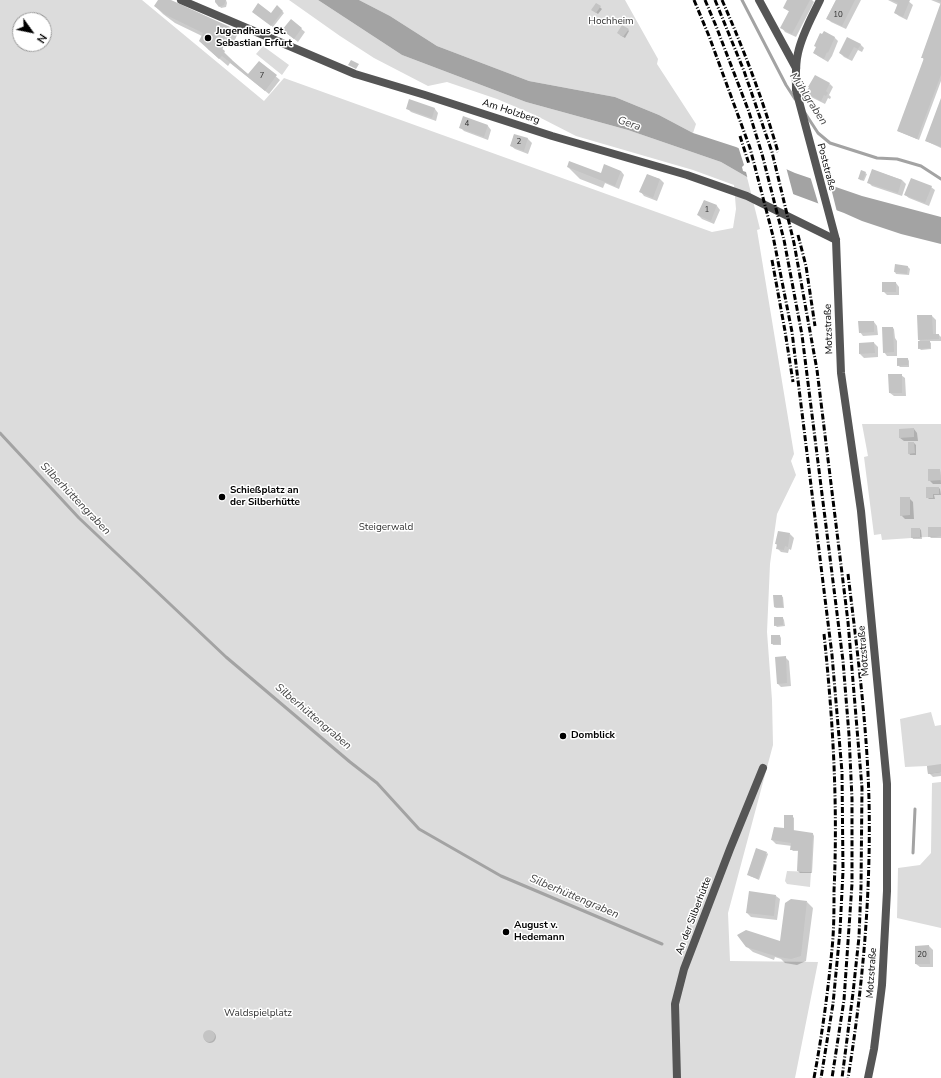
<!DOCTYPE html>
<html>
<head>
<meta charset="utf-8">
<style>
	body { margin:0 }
	#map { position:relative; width:941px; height:1078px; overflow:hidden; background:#fff; font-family:"Nunito Sans",sans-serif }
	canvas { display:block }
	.north { position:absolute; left:12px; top:12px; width:40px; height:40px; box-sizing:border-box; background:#fff; border:1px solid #999; border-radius:50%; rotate:123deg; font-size:11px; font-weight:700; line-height:16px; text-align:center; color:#000 }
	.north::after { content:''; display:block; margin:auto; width:14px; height:18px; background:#000; clip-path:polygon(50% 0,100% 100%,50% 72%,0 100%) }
</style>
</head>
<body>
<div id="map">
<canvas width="941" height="1078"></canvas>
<div class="north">N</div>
</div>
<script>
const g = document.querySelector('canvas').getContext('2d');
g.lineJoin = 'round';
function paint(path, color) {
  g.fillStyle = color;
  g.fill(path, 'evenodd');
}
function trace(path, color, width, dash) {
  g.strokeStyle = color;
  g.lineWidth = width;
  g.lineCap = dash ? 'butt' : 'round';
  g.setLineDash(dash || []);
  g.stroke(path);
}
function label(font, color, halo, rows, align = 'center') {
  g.font = font + ' "Nunito Sans",sans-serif';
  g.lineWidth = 3;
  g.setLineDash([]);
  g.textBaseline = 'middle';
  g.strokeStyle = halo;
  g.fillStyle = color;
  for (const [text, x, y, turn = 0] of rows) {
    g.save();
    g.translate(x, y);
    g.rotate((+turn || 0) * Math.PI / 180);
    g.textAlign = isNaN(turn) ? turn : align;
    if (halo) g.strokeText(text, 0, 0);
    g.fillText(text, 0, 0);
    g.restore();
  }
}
paint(new Path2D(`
	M0,0H142L264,101L284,78L712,232L733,228L736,209L734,185L693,170L576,136L535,115L497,99L447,82L428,86L374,58L340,36L289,0H318L402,55L526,102L628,130L721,162L747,177L760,229L757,230L794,454L791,461L796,475L777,514L770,564L767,632L772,700L773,745L728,913L730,961L818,962L795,1078H0ZM20,20H44V44H20Z
	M359,0H625L658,59L657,64L696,124L693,133L659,115L615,97L529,81L437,46L390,16Z
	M263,46L289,65L282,75L256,54Z
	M862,424H941V536L882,540L881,534L874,535L864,457L868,456Z
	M931,712L935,726L941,725V772L928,774L927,766L905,767L900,719Z
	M941,782V928L897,918L898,868L920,865L931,853L932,783Z
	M787,871L811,872L810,887L787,884L785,881Z`), '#dcdcdc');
paint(new Path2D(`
	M318,0H359L390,16L437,46L529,81L615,97L659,115L693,133L736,147L795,173L862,196L941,217V244L901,234L862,221L844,213L747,177L721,162L628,130L526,102L402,55Z`), '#a3a3a3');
paint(new Path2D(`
	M738,146L786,167L794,197L748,180L746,172L743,171L742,167L744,165Z
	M810,176L830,184L837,212L819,206Z`), '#fff');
paint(new Path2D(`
	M159,0H169L229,27L237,35L232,47L225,44L222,50L232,60V61L249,75L259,62L280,80L269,94L230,63L228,66L208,49L202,36L175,23L163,14L155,6Z
	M215,0H226L227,3L226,7L221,8Z
	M788,0H812L814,2L796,37L785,32L782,28L790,12L784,8Z
	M836,0H861L846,29L831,22L827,18Z
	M888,0H907L913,5L907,20L899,16L895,13L898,5Z
	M931,0H941V4Z
	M596,4L602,9L598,14L594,11Z
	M941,4V81L919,140L898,131L924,60L922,57Z
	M277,7L284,13L273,27L257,15L271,14Z
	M291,20L305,32L298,42L283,30Z
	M628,30L629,31L625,38L620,35Z
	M834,37L838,41L832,56L828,62L818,56L814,53Z
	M860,44L864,48L862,52L858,50L852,61L844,57L840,53Z
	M830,84L833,87L829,95L831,97L830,99L828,98L825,104L811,97L807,93Z
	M410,100L435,109L438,113L436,121L411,112L407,108Z
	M941,101V148L926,141Z
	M488,126L491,130L488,140L464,131L460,127Z
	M514,135L528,139L532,143L528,154L515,149L511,146Z
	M568,167L601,175L621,171L624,175L619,189L605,183L603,188L580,179Z
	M873,170L902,180L906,184L902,196L872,186L869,183Z
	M865,173L867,174L864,181L860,180L859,178Z
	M647,175L660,179L664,183L657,201L644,196L641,192Z
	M931,187L935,190L929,206L909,198L905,195Z
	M704,201L717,206L720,210L714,224L702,219L698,215Z
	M896,266L908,267L910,269L909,275L896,274L895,272Z
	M896,283L899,287V295H887L883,291Z
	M932,316L936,320V335H939L941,337V341H929L931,343V349L921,350L919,348L921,342L919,340Z
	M874,322L877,326L878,335L863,336L860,332Z
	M893,328L894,329L895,338L897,341V356H887L884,352Z
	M874,343L878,347V357L864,358L860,354Z
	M908,359L909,361V367H900L898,365Z
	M901,375L905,378L906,396H894L890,393Z
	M914,429L917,433L918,441H904L900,438Z
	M914,443L916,445V455H910L909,453Z
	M940,470L941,484H933L929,480Z
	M939,488L940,489L941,495H934L935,499H929L927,497Z
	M909,498L913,502L914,519H905L901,515Z
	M920,529L921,530L922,539H913L912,537Z
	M941,529V538H931L929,536Z
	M790,534L794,538L791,550L789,549L788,553L781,552L777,548L778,546L776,544Z
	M781,596L783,597L784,608H776L774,607Z
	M783,618L784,620L785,626L777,627L775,625Z
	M780,636L781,638V645H773L772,643Z
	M785,657L789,661L791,686L781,687L777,683Z
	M941,765V776L933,777L929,773Z
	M792,816L794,818V831L813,834L814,836L812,873H800L798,871L799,851H793L791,849L792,846L776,844L772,840L787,830Z
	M767,853L768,854L759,880L750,876L748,874Z
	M776,896L780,899L777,920L751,917L747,913Z
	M807,902L813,908L806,961L797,965L785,963L781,959L775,957L774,960L753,952L746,946L781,943Z
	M929,946L933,950V967H920L916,964Z
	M204 1037a6 6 0 1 1 12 0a6 6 0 1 1-12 0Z`), '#0003');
trace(new Path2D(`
	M742,0L786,85L795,99
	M805,113L818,133L830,143L877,158L897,159L921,166L941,179
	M0,433L79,518L226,657L350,762L377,783L419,829L501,876L662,944
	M913,853L915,809`), '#a3a3a3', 3);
paint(new Path2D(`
	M158,0H171L230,27L224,40L217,37L214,42L225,51L224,53L248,74L259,61L277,75L265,91L222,56L219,59L199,41L203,33L166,15L154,6Z
	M215,0H226L224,5L219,7L215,2Z
	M787,0H810L792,34L780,28L789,11L783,8Z
	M836,0H855L842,26L826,19Z
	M891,0H910L903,17L894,13L898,3Z
	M936,0H941V75L917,139L897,131L924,58H921L941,2Z
	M258,3L271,13L277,5L283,11L271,26L252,12Z
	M596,3L601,6L596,13L591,10Z
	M291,19L302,28L294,39L282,30Z
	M622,25L629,29L623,37L617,33Z
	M824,31L835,37L828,53L827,52L824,59L813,53L816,47L814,46L820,33L822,34Z
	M847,37L861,44L858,49L854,47L848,58L839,53Z
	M351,60L359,64L356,69L348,65Z
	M815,75L830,83L826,91L828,93L826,96L824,95L821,101L806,93L809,87H808Z
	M941,98V147L925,141Z
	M409,99L435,108L432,118L406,109Z
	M463,116L488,125L484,137L459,128Z
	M514,134L528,138L524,151L510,146Z
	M569,161L601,173L604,164L621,171L615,186L567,167Z
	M872,169L902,180L898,193L867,183Z
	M861,170L866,172L863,180L858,179Z
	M647,174L660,179L653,198L639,192Z
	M911,178L932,186L925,203L904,195Z
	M704,200L717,205L711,221L697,215Z
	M895,264L908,266L907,274L894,272Z
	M882,282H896V292H882Z
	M917,315H932L933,334H939V339L918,340Z
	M858,321H874V332L859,333Z
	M882,327H893L894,352L883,353Z
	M918,341H930V348L918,349Z
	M874,342L875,353L859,354V343Z
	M897,358H908V365L897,366Z
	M888,374H902V393H889Z
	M914,428V437L899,438V429Z
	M908,442H914L915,453L908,454Z
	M928,469H940L941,480L928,481Z
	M926,487H939V494H933V498H926Z
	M900,497H910V515L900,516Z
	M928,527H941V536L928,537Z
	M911,528H920V537L911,538Z
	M778,531L790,533L788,547L785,546L784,550L776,549L777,544H775Z
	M773,595H782L783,607H774Z
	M774,617H783V625L774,626Z
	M771,635H780V644H771Z
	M786,656L787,683L777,684L775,657Z
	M941,764V772L928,774L927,766Z
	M784,815H793V830L813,833L811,872L797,871L798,850H790L791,843L771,840L774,827L784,828Z
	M756,848L767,852L758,879L747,875Z
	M749,891L776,895L774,916L746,913Z
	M791,899L807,901L801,956L791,959L778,957L746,947L737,935L746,930L780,941L785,903Z
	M929,945L930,964H915V946Z
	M203 1036a6 6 0 1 1 12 0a6 6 0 1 1-12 0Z`), '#c4c4c4');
trace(new Path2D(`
	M181,0L355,74L425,95L552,136L687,175L747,196L836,240
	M759,0L796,68
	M677,1078L675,1004L684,969L730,849L763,768`), '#555', 8);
trace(new Path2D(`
	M820,0C812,17 802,34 798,53C795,65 796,78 796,90L836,240L841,373L861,511L887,784V891L882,985L874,1049L868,1078`), '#555', 8);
trace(new Path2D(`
	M694,0L709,36L750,148L773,236L792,332L832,655L842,772L843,871L840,931L833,1004L821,1078
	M705,0L716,26L749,112L762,154L784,240L802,335L843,661L849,735L852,799V884L844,1000L832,1078
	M715,0L744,71L772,152L794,243L817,370L848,622L862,788L861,887L859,937L853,993L842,1078
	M722,0C744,50 763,100 778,152
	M740,136L749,164
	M798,235L806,266L815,326
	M772,260L785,331L793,382
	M848,574C857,649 867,724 869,800C871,893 863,986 848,1078
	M814,1078C822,1035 828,992 832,949C834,930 834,910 834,891C838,805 833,720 824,634`), '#000', 3, [6, 2, 1, 2]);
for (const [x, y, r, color] of [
	[208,38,4,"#000"],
	[222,497,4,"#000"],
	[563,736,4,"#000"],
	[506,932,4,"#000"]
]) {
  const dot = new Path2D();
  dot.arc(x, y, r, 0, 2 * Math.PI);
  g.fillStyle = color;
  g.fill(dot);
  trace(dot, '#fff', 1.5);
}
label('8px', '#313131', null, [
	["10",838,15],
	["7",262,76],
	["4",467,124],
	["2",519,142],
	["1",707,210],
	["20",922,955]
]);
label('10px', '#333', '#fff', [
	["Hochheim",611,22],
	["Steigerwald",386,528],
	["Waldspielplatz",258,1014]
]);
label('bold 10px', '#000', '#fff', [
	["Jugendhaus St.",216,32],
	["Sebastian Erfurt",216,44],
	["Schießplatz an",230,491],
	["der Silberhütte",230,503],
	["Domblick",571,736],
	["August v.",514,926],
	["Hedemann",514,938]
], 'left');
label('10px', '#000', '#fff', [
	["Am Holzberg",511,112,18],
	["Poststraße",826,167,75],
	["Motzstraße",829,329,-92],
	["Motzstraße",864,651,-95],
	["An der Silberhütte",694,916,-69],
	["Motzstraße",872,973,-86]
]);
label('italic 11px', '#444', '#fff', [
	["Mühlgraben",808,99,57],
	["Gera",629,124,19],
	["Silberhüttengraben",75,499,46],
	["Silberhüttengraben",313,717,40],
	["Silberhüttengraben",574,897,23]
]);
</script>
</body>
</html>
